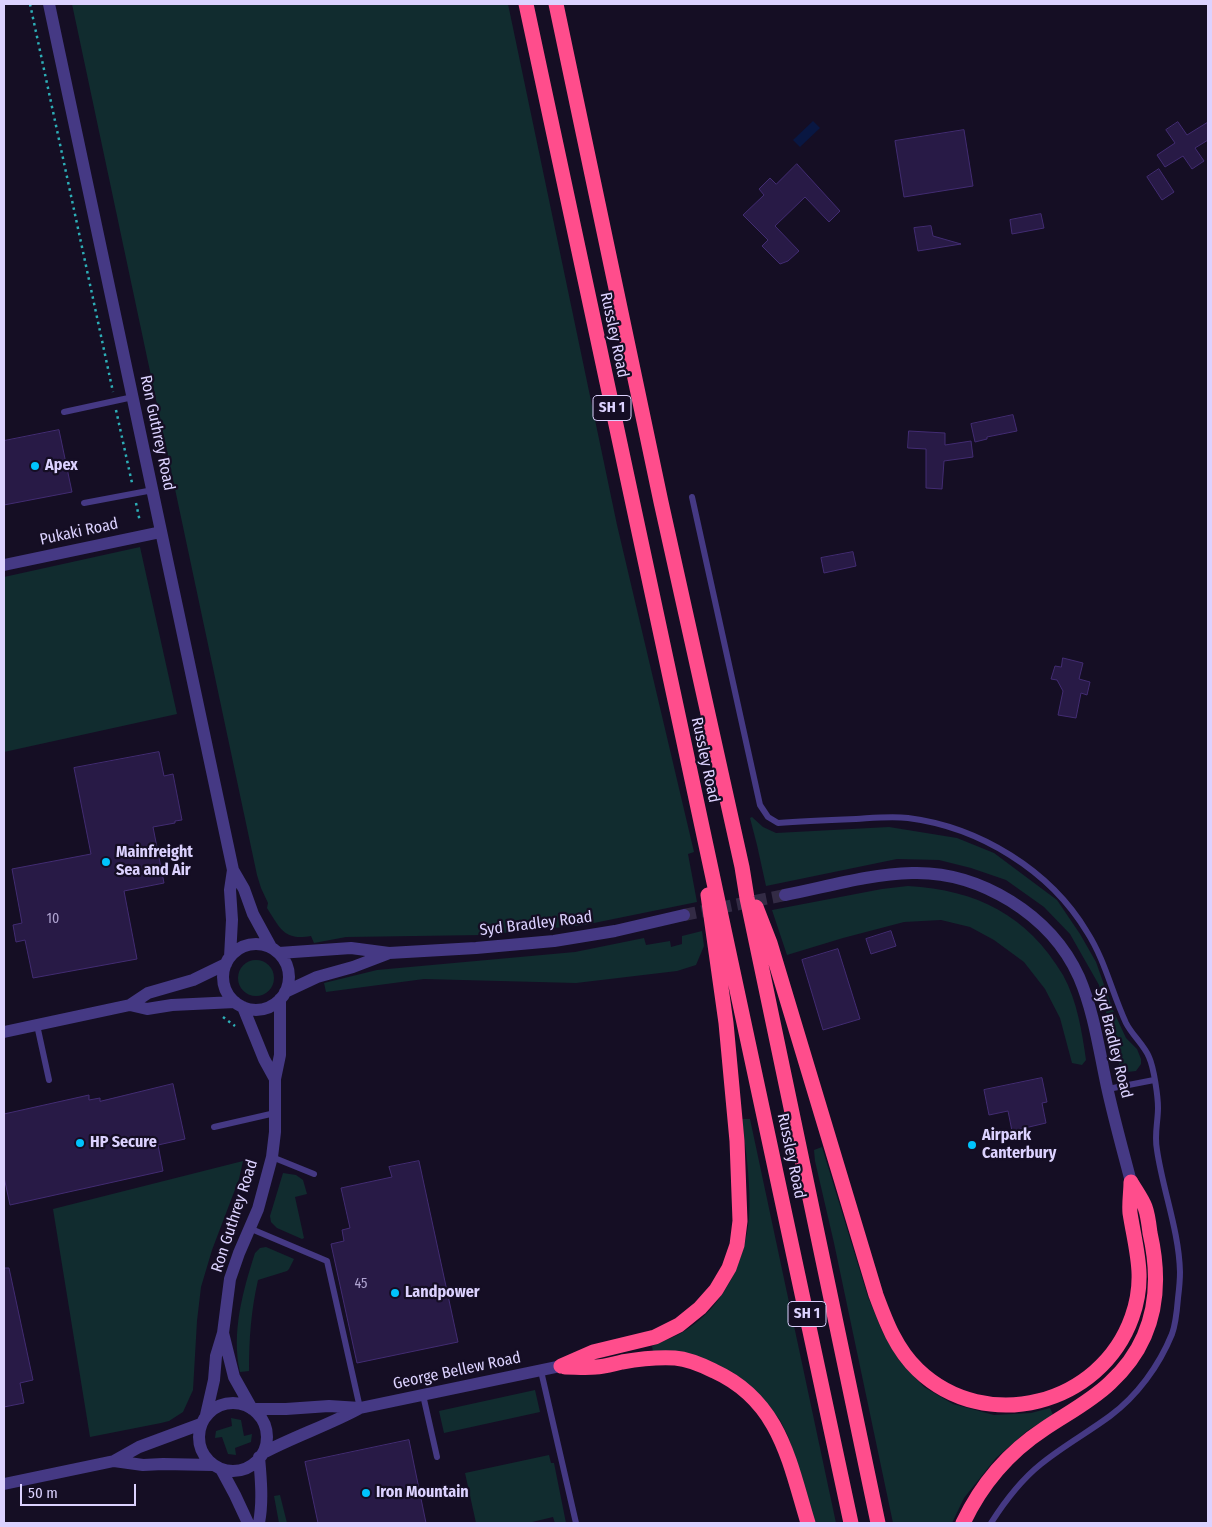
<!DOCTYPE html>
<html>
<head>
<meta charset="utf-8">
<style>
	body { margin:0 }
	#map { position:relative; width:1212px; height:1527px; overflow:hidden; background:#150e24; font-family:"Fira Sans Condensed",sans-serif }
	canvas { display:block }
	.frame { position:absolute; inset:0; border:5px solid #dcd2ff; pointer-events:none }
	.scale { position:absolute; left:20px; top:1484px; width:116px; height:22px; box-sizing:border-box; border:2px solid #dcd2ff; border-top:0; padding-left:6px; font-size:15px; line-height:18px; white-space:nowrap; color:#dcd2ff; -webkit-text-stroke:4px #150e24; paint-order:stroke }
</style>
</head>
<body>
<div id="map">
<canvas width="1212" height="1527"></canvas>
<div class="frame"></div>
<div class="scale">50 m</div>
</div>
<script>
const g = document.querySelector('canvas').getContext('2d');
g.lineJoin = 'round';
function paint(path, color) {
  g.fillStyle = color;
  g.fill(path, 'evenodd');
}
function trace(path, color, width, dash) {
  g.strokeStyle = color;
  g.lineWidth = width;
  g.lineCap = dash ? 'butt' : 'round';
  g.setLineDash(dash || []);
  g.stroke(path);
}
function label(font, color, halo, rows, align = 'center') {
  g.font = font + ' "Fira Sans Condensed",sans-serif';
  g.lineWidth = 4.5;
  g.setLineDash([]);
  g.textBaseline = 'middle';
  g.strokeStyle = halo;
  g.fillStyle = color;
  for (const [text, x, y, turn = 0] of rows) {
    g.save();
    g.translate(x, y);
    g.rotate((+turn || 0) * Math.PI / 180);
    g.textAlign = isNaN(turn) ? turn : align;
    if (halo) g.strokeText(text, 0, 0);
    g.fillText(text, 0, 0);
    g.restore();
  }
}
paint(new Path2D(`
	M72,4H508L617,525L694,852L688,854L697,902L584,925L483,935L346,937L314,943L311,936C284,941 280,928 267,908L268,903L261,888L257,875Z
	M140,547L177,714L4,752V577Z
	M752,817L763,827L776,833L889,827L957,838L994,853L1057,900L1080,934L1096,962L1113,1010L1126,1038L1137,1049L1141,1059V1064L1136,1071L1127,1072L1120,1067L1099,985L1070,934L1044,907L1006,880L971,868L939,860L897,859L766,886L757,845L750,818Z
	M908,886C977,890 1027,915 1063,975C1077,1000 1082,1032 1086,1060L1082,1065L1072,1063L1060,1018L1045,989L1024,962L994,940L970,927L941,920L904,922L843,938L787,955L772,910L882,889Z
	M702,931L704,946L696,965L677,971L576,983L424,979L326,992L324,983L377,970L575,952L644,938L646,945L670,941L671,947L682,944V936Z
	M238 978a18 18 0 1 1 36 0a18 18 0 1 1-36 0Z
	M742,1119H750L836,1523H815L788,1436L780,1420L757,1392L738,1376L653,1352L652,1346C663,1341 676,1337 686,1330C724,1306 745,1261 749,1218C751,1185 746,1152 742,1119Z
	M822,1147L868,1297L883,1333L899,1360L924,1387L953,1404L994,1415L1031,1413L1050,1408L1053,1415L1027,1431L996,1458L964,1498L952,1523H893L834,1243L815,1161L814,1150Z
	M243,1161L239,1179L212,1250L201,1287L197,1321L193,1390L183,1412L169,1421L161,1423L90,1437L53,1209Z
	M283,1173L296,1175L303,1180L307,1194L295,1197L304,1238L302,1239L277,1228L271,1222L270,1216Z
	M266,1247L294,1259L289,1269L287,1271L258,1280C251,1311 249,1339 249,1371L240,1372C231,1333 243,1290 255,1253L260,1248Z
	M535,1390L540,1412L444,1433L439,1411Z
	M231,1418L241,1420L244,1436L252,1434L251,1442L235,1448L236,1455L228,1454L222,1437L215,1438L216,1431L232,1426Z
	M549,1455L551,1463H554L566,1523H555L553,1517L528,1523H476L465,1473Z
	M280,1495L287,1523H279L274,1496Z`), '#112c2f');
paint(new Path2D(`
	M813,121L820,128L800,147L793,140Z`), '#091742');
const building = new Path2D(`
	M1178,122L1187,135L1208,122V140L1195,148L1204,161L1192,169L1183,156L1165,167L1157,155L1175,143L1166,130Z
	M964,130L973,186L904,197L895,141Z
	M797,164L840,211L829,222L805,197L775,226L799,251L788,261L780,264L762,246L768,240L743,215L764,195L759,189L770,178L776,184Z
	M1159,169L1174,192L1162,200L1147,177Z
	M1041,214L1044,228L1012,234L1010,220Z
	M931,226L933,236L961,244L918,251L914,228Z
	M1013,415L1017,431L987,437V439L975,442L971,424Z
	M59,430L72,492L4,505V441Z
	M909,431L945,433V445L971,441L973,457L944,461L942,489L926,488V449L908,448Z
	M853,552L856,566L824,573L821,558Z
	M1063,658L1083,663L1079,679L1090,682L1087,695L1081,693L1076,718L1058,715L1063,691L1057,680L1051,679L1055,666L1061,667Z
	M159,752L164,776L173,774L182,820L175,821V823L153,827L164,883L124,891L137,959L33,978L25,940L16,942L13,925L22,923L12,869L91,854L74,768Z
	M891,931L896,946L871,954L866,939Z
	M838,949L860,1019L823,1030L802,960Z
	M1042,1078L1047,1102L1042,1103L1046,1123L1012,1131L1008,1111L989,1115L984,1090Z
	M173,1084L185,1139L158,1145L163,1171L10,1205L4,1177V1114L89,1095V1100L100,1098V1101Z
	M419,1161L458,1342L357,1363L331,1244L344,1241L342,1230L350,1228L341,1188L392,1177L389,1167Z
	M4,1268H9L33,1380L20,1383L24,1403L4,1407Z
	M409,1440L426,1523H318L305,1462Z`);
paint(building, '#281a46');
trace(building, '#422c72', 1);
trace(new Path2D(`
	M684,915L785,895`), '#332b45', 12, [12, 6]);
trace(new Path2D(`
	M30,4L113,392
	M116,410L132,483
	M136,503L140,522
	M223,1017L235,1026`), '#2daeb7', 2.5, [2.5, 4]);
trace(new Path2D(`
	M64,412L133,397
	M692,497L760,805L768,817L778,823C804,821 830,820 856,819C873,818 891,816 908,818C979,827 1050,870 1087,932C1105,960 1112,993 1126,1023C1132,1035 1144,1045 1149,1057C1154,1068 1158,1097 1158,1108C1158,1122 1154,1135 1157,1150C1163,1191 1179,1231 1180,1272C1180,1281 1179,1290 1178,1298C1177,1310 1176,1323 1172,1334C1159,1366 1137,1396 1110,1416C1087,1433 1063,1446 1041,1464C1021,1480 1005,1501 991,1523
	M84,503L153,490
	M37,1025L49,1080
	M1108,1089L1154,1080
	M214,1127L275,1113
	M272,1157L314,1174
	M249,1228L327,1261L360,1408
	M541,1371L576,1523
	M423,1395L437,1457`), '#453984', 6);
trace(new Path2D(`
	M49,4L233,870L244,889L253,914L271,947
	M4,565L161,532
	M785,895C826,887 869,874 912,873C980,871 1051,915 1079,977C1094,1012 1099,1050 1107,1087C1114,1119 1123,1151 1131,1182
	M223 977a33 33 0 1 1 66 0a33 33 0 1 1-66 0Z
	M279,953L351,948L389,953L476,948L554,941L615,931L684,915
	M230,957L232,920L230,890L233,870
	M285,992L317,977L353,967L387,954
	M130,1005L147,1009L172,1005L235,1002
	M243,1007L264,1059L275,1079
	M4,1032L130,1005L148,993L193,980L226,964
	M223,1333L234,1377L252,1409H286L329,1406L360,1408L561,1366
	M199 1437a34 34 0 1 1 68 0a34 34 0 1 1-68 0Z
	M206,1415L214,1380L216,1356L223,1333L230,1279L239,1253L258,1209L272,1157L275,1132V1079L280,1055V999
	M263,1453C295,1436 329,1425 360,1408
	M114,1461L143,1465L163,1464L213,1465
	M221,1469L235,1495L248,1523
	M4,1484L114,1461L139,1447L201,1424
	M259,1523C263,1502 261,1479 259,1457`), '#453984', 12);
trace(new Path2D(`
	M526,4L851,1523
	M556,4L661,502L742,867L747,898L878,1523
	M756,907L770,943L876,1295C886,1322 896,1349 918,1370C986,1435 1101,1405 1132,1317C1146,1278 1136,1251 1130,1213C1129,1203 1131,1192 1131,1182
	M561,1366L593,1352L655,1337L679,1325L700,1308L716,1290L729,1268L737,1245L740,1221L737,1141L726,1023L708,895
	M565,1367C575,1367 586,1368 596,1367C604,1367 613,1364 622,1362C639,1359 657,1357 675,1358C688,1359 702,1365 714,1371C780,1401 789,1461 808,1523
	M963,1523C981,1485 1009,1452 1044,1429C1066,1414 1090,1402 1110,1383C1155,1342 1163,1290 1150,1233C1149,1225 1148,1215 1145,1207C1142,1199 1136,1191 1132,1184`), '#ff4d8c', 15);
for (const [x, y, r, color] of [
	[35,466,5,"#00c4fd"],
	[106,862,5,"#00c4fd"],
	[80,1143,5,"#00c4fd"],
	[972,1145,5,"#00c4fd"],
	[395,1293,5,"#00c4fd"],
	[366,1493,5,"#00c4fd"]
]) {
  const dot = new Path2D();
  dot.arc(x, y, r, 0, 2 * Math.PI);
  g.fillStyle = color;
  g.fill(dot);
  trace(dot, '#150e24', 2);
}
label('14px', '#afa4d1', null, [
	["10",53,919],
	["45",361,1284]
]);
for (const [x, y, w] of [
	[612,408,38],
	[807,1314,38]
]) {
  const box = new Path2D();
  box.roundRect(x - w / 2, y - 12.5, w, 25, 4);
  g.fillStyle = '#150e24';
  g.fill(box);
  trace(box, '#dcd2ff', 1);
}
label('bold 15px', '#dcd2ff', null, [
	["SH 1",612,408],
	["SH 1",807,1314]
]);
label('16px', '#dcd2ff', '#150e24', [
	["Russley Road",614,335,78],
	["Ron Guthrey Road",157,433,78],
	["Pukaki Road",79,532,-12],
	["Russley Road",705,760,78],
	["Syd Bradley Road",536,924,-7],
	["Syd Bradley Road",1113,1043,76],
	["Russley Road",791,1156,78],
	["Ron Guthrey Road",235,1216,-72],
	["George Bellew Road",457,1371,-12]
]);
label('bold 16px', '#dcd2ff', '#150e24', [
	["Apex",45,466],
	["Mainfreight",116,853],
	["Sea and Air",116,871],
	["Airpark",982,1136],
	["Canterbury",982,1154],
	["HP Secure",90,1143],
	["Landpower",405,1293],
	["Iron Mountain",376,1493]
], 'left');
</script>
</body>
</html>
